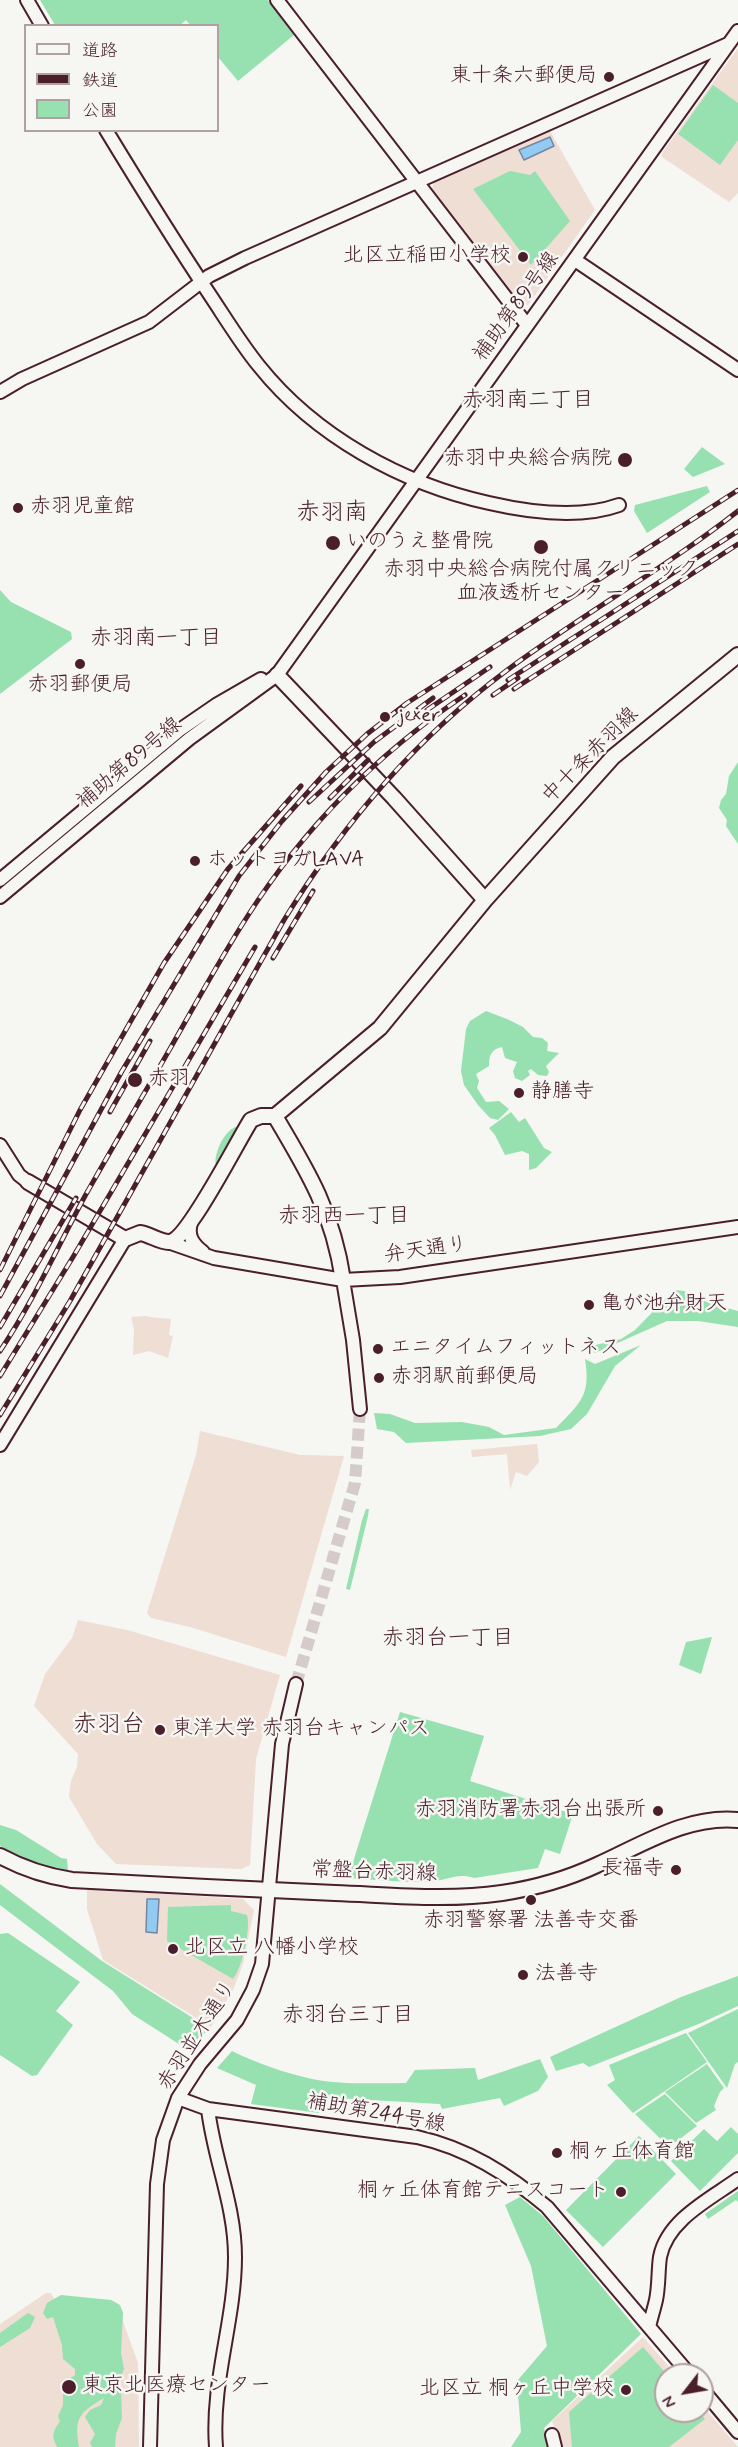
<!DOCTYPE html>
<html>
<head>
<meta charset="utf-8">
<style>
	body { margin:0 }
	#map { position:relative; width:738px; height:2447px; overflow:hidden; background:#f6f6f2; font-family:Mynerve,"Klee One",sans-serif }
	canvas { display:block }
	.legend { position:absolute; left:24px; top:24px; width:195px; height:108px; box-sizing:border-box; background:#f6f6f2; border:2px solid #b1a0a2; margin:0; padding:8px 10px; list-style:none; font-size:18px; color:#4a1f2b }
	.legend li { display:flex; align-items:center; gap:12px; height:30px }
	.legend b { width:30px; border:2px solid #b1a0a2 }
	.north { position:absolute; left:654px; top:2363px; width:60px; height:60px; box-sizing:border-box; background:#f6f6f2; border:2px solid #b1a0a2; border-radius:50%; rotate:239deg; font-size:16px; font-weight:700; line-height:24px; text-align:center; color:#4a1f2b }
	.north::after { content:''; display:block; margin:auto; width:21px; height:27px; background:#4a1f2b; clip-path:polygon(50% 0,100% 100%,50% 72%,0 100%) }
</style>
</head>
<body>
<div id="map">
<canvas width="738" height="2447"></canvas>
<ul class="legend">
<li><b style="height:8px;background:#f6f6f2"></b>道路</li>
<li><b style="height:8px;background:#4a1f2b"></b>鉄道</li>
<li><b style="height:16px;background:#97e0b0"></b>公園</li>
</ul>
<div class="north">N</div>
</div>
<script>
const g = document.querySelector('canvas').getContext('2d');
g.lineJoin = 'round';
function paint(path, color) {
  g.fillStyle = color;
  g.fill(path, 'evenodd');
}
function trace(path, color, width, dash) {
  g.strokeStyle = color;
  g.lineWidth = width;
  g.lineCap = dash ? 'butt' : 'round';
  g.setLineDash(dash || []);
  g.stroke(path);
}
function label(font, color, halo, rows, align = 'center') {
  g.font = font + ' Mynerve,"Klee One",sans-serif';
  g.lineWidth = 5;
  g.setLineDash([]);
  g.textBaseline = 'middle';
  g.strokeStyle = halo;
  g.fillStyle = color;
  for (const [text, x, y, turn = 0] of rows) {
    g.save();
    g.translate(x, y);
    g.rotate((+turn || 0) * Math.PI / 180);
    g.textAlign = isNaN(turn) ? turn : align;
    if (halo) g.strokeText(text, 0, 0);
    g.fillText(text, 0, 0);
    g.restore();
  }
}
paint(new Path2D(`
	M738,48V193L729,202L662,157V153Z
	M550,131L595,210L528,305L522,306L432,189L434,182Z
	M148,1316V1317L171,1319L169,1335L173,1336L168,1358L149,1351L133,1355L134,1329L131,1317Z
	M200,1431L300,1455L344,1456L286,1657L190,1627L151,1618L147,1613L196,1455Z
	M537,1444L539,1462L527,1476L516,1472L510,1490L507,1454L472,1457L471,1450Z
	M78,1620L127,1630L280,1675L256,1759L250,1865L241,1869L116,1864L97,1844L69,1797L71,1781L77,1767L78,1754L34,1706L45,1674L72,1638Z
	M87,1889L243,1899L254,1910L243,1964L233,1990L211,2027L103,1960L87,1909Z
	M46,2293H51L54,2299L66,2297L116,2302L138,2363L139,2447H0V2324Z
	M643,2337L676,2375H666V2411H702V2405L738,2447H561L552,2421Z`), '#eeded4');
paint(new Path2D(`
	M40,0H268L294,35L238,81L218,57V26L190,25L186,20L179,26L55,25Z
	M713,85L738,103V140L720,165L678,134Z
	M510,171L530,175L535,171L570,221L531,265L473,189Z
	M702,447L725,464L693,477L684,469Z
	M707,486L710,492L647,533L634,511L635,505Z
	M0,590L11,602L71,632L72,639L0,694Z
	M738,762V844L726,826L727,820L719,808L721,800L726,794L729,776Z
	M486,1011L507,1019L523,1027L533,1037L542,1038L548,1043L547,1051L559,1053L546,1066L549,1072L547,1076L538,1075L531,1069L528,1071L530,1075L522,1081L515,1078L513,1071L517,1062L505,1058L502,1047C491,1049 489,1056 489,1066L476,1074L479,1081L477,1088L486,1102L499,1101L509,1109L498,1120L490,1118L478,1105L464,1085L461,1071L466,1029L470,1021Z
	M511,1112L519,1122L525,1118L544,1148L552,1152L536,1168L529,1170V1154L522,1151L505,1155L495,1135L489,1128Z
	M235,1127L239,1128L219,1166H216C213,1154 224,1132 235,1127Z
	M674,1290L684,1291L709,1303L738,1311V1327L698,1321H667L595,1353L587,1347L621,1339L635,1330Z
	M641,1345L615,1366L587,1414L571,1429L540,1436L406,1443L394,1432L377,1429L374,1413L390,1414L415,1423L462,1422L489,1427L504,1435L556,1428C580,1403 591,1396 585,1359L595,1364Z
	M366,1509H369L368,1516L350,1590L346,1589L362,1520Z
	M712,1637L701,1674L679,1665L686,1642Z
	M400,1712L484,1736L470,1781L573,1814L560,1854L545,1849L538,1868L474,1878C459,1872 445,1881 428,1882C401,1882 375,1880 348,1878Z
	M0,1825L16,1830L61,1858L67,1859L68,1871L66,1872L47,1869L0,1846Z
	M0,1884L102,1961L209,2028L190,2051L132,2014L113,1991L0,1905Z
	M231,1905V1911L247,1915C251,1928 242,1968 233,1979L167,1941L168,1907Z
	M8,1933L80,1982L56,2011L73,2025L37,2075L32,2076L0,2055V1934Z
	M738,1976V2006L701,2023L589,2067L583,2063L556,2071L550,2057L681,1997Z
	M738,2009V2062L735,2064L727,2088L688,2033Z
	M686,2033L707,2062L633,2113L607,2085L615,2080L609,2065Z
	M232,2051C256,2063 285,2073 312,2079C342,2085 375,2083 406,2083L415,2070L475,2068L478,2080L540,2059L548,2077L538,2091L504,2106L500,2098L442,2109L440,2104L320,2097L319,2113L251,2104L256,2085L217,2068Z
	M707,2064L724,2088L720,2092L714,2106L716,2110L696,2123L665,2092Z
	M665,2094L697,2126L669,2147L635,2114Z
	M731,2127L738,2134V2153L700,2191L671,2161L704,2129L717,2141Z
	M639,2136L676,2174L603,2247L566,2210Z
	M738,2191V2202L736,2200L708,2219L705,2214Z
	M520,2197L543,2216L641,2334L544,2428L549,2447H511L521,2432L517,2381L547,2346L531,2266L505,2205Z
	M61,2295L111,2300L120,2305L123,2313L121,2353L124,2369L117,2387L121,2390L122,2418L116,2434L115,2447H92L90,2443L95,2434L85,2417L90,2410L101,2405L104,2398C79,2413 74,2417 79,2447H57C51,2434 53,2432 60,2421L58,2416L63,2405V2383L75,2375V2369L63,2359L62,2345L53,2317L47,2319L43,2313L47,2303Z
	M28,2313L35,2317L30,2328L0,2347V2333Z
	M643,2347L667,2375L666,2411H698L705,2419L669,2447H572L569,2412Z`), '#97e0b0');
const water = new Path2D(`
	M550,137L554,146L524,160L519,150Z
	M147,1899H159L157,1933L146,1932Z`);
paint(water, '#92cbf2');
trace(water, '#7586a2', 1.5);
trace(new Path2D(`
	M296,1684L355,1483L360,1409`), '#d4cbca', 12, [12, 6]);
const tertiary = new Path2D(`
	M27,0L42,26
	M277,0L527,325
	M106,130C140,186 174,241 210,295C226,319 241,344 259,366C315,436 402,484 489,503C528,512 580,519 619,505
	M575,260L738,370
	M0,392L22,379L149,322L209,276L245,258L728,44
	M0,880L181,729L216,705L261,679
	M0,897L189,739L277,675L738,31
	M0,1145L19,1175L28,1182
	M191,1223C187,1236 193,1244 203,1252
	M168,1242L214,1258L343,1280L400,1277L738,1227
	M343,1280L353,1340L360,1409
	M0,1445L125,1239
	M178,2098L208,2109L417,2137C467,2148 508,2174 547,2207L690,2375
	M208,2109C214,2160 235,2205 235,2257C235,2321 211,2382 216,2447
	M649,2327C651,2318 654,2309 656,2300C659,2286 658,2271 660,2257C667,2220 710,2199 738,2179
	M702,2389L738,2432
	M552,2435L555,2447
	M150,2447L157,2184L163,2140L178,2098L200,2064L237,2020L253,1990L262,1964L282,1744L296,1684`);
const secondary = new Path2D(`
	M277,675L394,798L485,900
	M275,1116C309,1173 333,1213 343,1280
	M28,1182L125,1239L140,1233C149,1234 161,1243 170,1242C189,1238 238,1140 251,1120L261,1116H275L380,1028L485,900L613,757L738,655
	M0,1856C24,1869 45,1876 72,1880C160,1885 247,1889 335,1893C390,1895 447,1901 502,1893C535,1888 567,1879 597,1865C642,1845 687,1815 738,1820`);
trace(tertiary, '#4a1f2b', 16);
trace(secondary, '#4a1f2b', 18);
trace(tertiary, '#f6f6f2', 12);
trace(secondary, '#f6f6f2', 14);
const rail = new Path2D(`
	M508,680L738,531
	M514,689L738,544
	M493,695L518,678
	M427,710L490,667
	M330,798L368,760
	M309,802L374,742L433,698
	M273,958L313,891
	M110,1112L150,1041
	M0,1270L80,1110L164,963L228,869L301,786
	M0,1296L122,1071L239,876L282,821L326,772L367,734L407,703L738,490
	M0,1327L76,1198
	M0,1351C33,1302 57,1248 85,1196C113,1146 143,1096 171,1047C196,1003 220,959 247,917C303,829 378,753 465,695
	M0,1376L73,1257L255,947
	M0,1415L70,1301L284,920C343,824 415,739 506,671C581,615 664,569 738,511`);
trace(rail, '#4a1f2b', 5);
trace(rail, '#f6f6f2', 3, [9]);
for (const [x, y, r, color] of [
	[609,77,6,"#4a1f2b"],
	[523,257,6,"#4a1f2b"],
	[625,460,8,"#4a1f2b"],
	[18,508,6,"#4a1f2b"],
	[333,543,8,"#4a1f2b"],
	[541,547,8,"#4a1f2b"],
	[80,664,6,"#4a1f2b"],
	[385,717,6,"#4a1f2b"],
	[195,861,6,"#4a1f2b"],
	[135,1080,8,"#4a1f2b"],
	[519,1093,6,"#4a1f2b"],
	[589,1305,6,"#4a1f2b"],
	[378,1349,6,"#4a1f2b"],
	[379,1378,6,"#4a1f2b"],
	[160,1730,6,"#4a1f2b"],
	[658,1811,6,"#4a1f2b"],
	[676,1870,6,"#4a1f2b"],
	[531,1900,6,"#4a1f2b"],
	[173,1949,6,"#4a1f2b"],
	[523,1975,6,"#4a1f2b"],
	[557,2153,6,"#4a1f2b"],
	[621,2192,6,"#4a1f2b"],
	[69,2387,8,"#4a1f2b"],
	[626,2390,6,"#4a1f2b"]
]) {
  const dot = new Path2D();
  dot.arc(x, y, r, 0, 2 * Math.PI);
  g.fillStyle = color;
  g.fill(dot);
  trace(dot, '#f6f6f2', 2);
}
label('21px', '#4a1f2b', '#f6f6f2', [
	["東十条六郵便局",597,77,"right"],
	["北区立稲田小学校",511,257,"right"],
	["赤羽中央総合病院",612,460,"right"],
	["赤羽児童館",30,508],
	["いのうえ整骨院",346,543],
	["赤羽中央総合病院付属クリニック",541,571,"center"],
	["血液透析センター",541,595,"center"],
	["赤羽郵便局",80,686,"center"],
	["jexer",397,717],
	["ホットヨガLAVA",207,861],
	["赤羽",148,1080],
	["静膳寺",531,1093],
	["亀が池弁財天",601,1305],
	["エニタイムフィットネス",390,1349],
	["赤羽駅前郵便局",391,1378],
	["東洋大学 赤羽台キャンパス",172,1730],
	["赤羽消防署赤羽台出張所",646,1811,"right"],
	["長福寺",664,1870,"right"],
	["赤羽警察署 法善寺交番",531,1922,"center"],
	["北区立 八幡小学校",185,1949],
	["法善寺",535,1975],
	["桐ヶ丘体育館",569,2153],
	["桐ヶ丘体育館テニスコート",609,2192,"right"],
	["東京北医療センター",82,2387],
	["北区立 桐ヶ丘中学校",614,2390,"right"]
], 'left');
label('21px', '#4a1f2b', '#f6f6f2', [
	["補助第89号線",517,307,-54],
	["中十条赤羽線",591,756,-45],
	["補助第89号線",130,764,-40],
	["弁天通り",426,1251,-8],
	["常盤台赤羽線",374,1873,2],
	["赤羽並木通り",198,2036,-57],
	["補助第244号線",376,2114,10]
]);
label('22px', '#4a1f2b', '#f6f6f2', [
	["赤羽南二丁目",528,401],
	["赤羽南一丁目",156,639],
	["赤羽西一丁目",344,1217],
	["赤羽台一丁目",448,1639],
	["赤羽台三丁目",348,2016]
]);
label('24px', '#4a1f2b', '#f6f6f2', [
	["赤羽南",332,514],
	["赤羽台",109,1726]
]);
</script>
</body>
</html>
